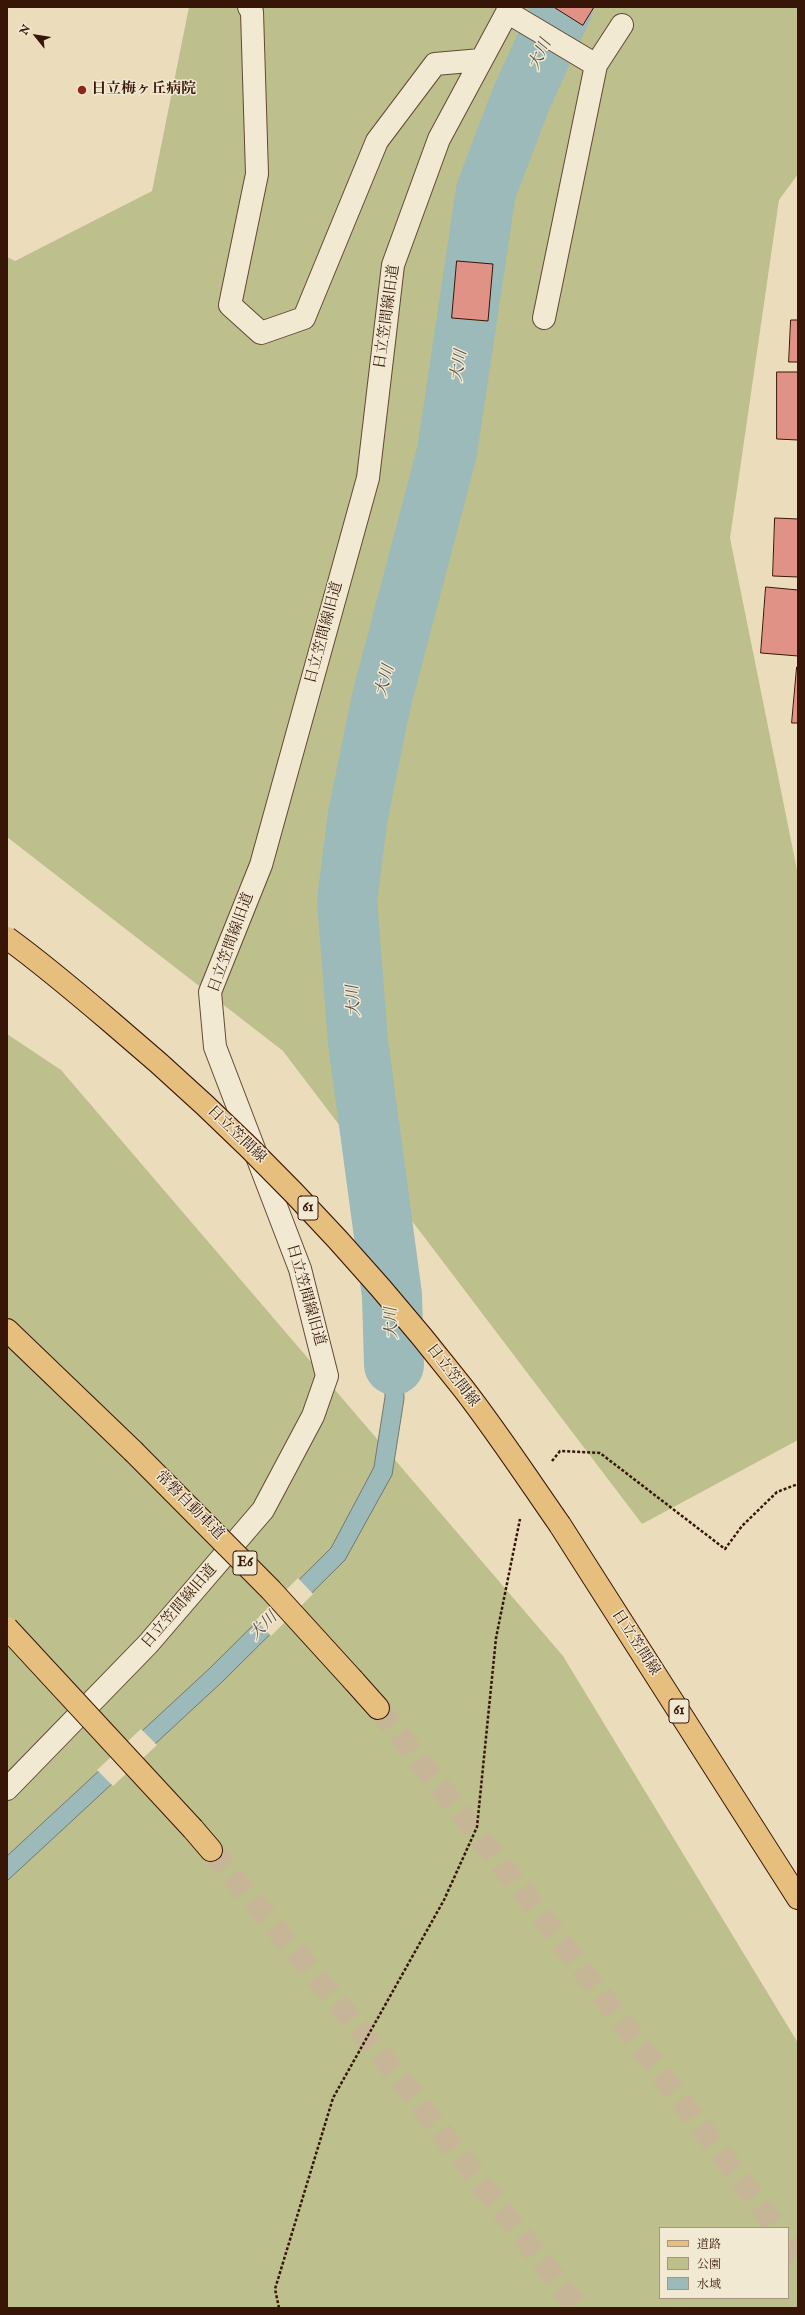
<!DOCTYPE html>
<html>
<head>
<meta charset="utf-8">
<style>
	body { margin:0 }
	#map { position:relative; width:805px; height:2315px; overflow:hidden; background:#ebddbc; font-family:"IM FELL English","Noto Serif JP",serif }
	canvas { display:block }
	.frame { position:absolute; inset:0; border:8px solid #371608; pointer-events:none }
	.legend { position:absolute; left:659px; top:2227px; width:130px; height:72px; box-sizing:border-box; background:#f2e9d3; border:1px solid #a79582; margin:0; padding:5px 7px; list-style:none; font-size:12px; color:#371608 }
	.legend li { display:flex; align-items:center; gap:8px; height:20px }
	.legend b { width:20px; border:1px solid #a79582 }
	.north { position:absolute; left:16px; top:16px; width:40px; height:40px; -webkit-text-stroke:3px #f2e9d3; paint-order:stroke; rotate:300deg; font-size:11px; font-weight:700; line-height:16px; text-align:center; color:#371608 }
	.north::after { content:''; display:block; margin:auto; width:14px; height:18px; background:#371608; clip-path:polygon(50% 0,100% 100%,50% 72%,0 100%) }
</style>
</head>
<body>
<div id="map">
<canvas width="805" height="2315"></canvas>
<div class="frame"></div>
<ul class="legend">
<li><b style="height:5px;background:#e6be7e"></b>道路</li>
<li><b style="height:11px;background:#bdbf8c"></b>公園</li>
<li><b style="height:11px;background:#9bbab9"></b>水域</li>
</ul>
<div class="north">N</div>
</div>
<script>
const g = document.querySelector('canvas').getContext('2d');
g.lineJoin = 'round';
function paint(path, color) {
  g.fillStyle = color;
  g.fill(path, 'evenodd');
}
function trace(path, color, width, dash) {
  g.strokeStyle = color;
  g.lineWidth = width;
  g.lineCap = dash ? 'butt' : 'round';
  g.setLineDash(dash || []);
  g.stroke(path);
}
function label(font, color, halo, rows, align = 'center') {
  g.font = font + ' "IM FELL English","Noto Serif JP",serif';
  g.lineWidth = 3;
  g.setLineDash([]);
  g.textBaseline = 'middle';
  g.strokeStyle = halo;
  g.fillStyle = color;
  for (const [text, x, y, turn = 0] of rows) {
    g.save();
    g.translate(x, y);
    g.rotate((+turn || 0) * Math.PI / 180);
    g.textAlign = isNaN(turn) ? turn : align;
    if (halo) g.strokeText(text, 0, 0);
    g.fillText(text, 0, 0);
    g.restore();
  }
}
paint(new Path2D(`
	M189,7H798V174L779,200L730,538L798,875V1440L642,1524L283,1051L7,837V257L15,261L152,191Z
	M7,1034L61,1070L563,1656L798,2043V2308H7ZM660,2228H788V2298H660Z`), '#bdbf8c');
const water = new Path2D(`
	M384,1289L400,1298L404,1399L392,1475L345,1560L222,1682L7,1881V1856L210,1668L331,1548L374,1467L385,1397Z`);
paint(water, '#9bbab9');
trace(water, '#737872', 1);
paint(new Path2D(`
	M382,1289L402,1298L406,1382L383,1354Z
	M298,1578L313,1594L271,1636L256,1620Z
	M141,1729L157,1745L113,1786L97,1770Z`), '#ebddbc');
trace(new Path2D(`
	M394,1365L392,1295L358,1042L347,900L358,815L381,702L447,452L486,191L521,99L563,7`), '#9bbab9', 60);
const building = new Path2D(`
	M554,7H594L583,25Z
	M457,261L493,264L488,321L452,318Z
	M791,320H798V362H789Z
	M777,372H798V440L777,439Z
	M775,518L798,519V577L773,576Z
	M766,587L798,590V656L761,653Z
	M797,667H798V723H792Z`);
paint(building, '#e09286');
trace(building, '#371608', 1);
trace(new Path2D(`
	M378,1708L542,1916L777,2228
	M211,1850L395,2072L578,2308
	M788,2243L798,2257`), '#c7b598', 22, [22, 11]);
const minor = new Path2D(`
	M249,7L252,12L257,174L230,305L261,333L304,318L377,141L435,64L481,60
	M507,12L596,65L544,318
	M596,65L622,25
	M7,1789L148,1644L263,1510L313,1416L327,1376L300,1269L215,1047L210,992L261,865L368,478L393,265L439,139L510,7`);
const major = new Path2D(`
	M560,1525L798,1898`);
const highway = new Path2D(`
	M7,1330L133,1451
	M353,1680L378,1708
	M193,1829L211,1850`);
trace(minor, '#644835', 24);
trace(major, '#371608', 24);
trace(highway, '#371608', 24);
trace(new Path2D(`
	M552,1461L560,1451L600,1453L725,1549L742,1526L777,1492L798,1484
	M279,2308L275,2289L333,2098L444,1900L477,1827L496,1638L520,1519`), '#371608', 2.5, [3, 2]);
trace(minor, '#f2e9d3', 22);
trace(major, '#e6be7e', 22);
trace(highway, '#e6be7e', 22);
const majorBridge = new Path2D(`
	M7,938C43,964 77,993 111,1022C241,1131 359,1255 463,1388C497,1432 528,1479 560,1525`);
const highwayBridge = new Path2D(`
	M133,1451L271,1590L353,1680
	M7,1628L193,1829`);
trace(majorBridge, '#371608', 24, []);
trace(highwayBridge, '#371608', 24, []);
trace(majorBridge, '#e6be7e', 22);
trace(highwayBridge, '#e6be7e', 22);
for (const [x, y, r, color] of [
	[82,90,5,"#8f2418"]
]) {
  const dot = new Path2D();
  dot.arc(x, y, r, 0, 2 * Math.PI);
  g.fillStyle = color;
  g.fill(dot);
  trace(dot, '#f2e9d3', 1.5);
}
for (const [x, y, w] of [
	[308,1208,20],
	[245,1563,24],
	[679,1711,20]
]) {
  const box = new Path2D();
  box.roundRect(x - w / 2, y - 12, w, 24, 3);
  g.fillStyle = '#f2e9d3';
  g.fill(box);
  trace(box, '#371608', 1);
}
label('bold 14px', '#371608', null, [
	["61",308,1208],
	["E6",245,1563],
	["61",679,1711]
]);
label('bold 15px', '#371608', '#f2e9d3', [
	["日立梅ヶ丘病院",91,90]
], 'left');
label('15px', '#371608', '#f2e9d3', [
	["日立笠間線旧道",388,317,-82],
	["日立笠間線旧道",325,633,-75],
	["日立笠間線旧道",232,943,-70],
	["日立笠間線",236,1135,44],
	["日立笠間線旧道",305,1295,74],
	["日立笠間線",452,1376,52],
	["常磐自動車道",189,1506,45],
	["日立笠間線旧道",180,1607,-49],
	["日立笠間線",635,1643,57]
]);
label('italic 16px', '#5a4f46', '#f2e9d3', [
	["大川",541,55,-65],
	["大川",460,366,-81],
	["大川",386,681,-75],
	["大川",355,1001,-94],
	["大川",393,1323,-92],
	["大川",264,1627,-45]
]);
</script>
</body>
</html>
